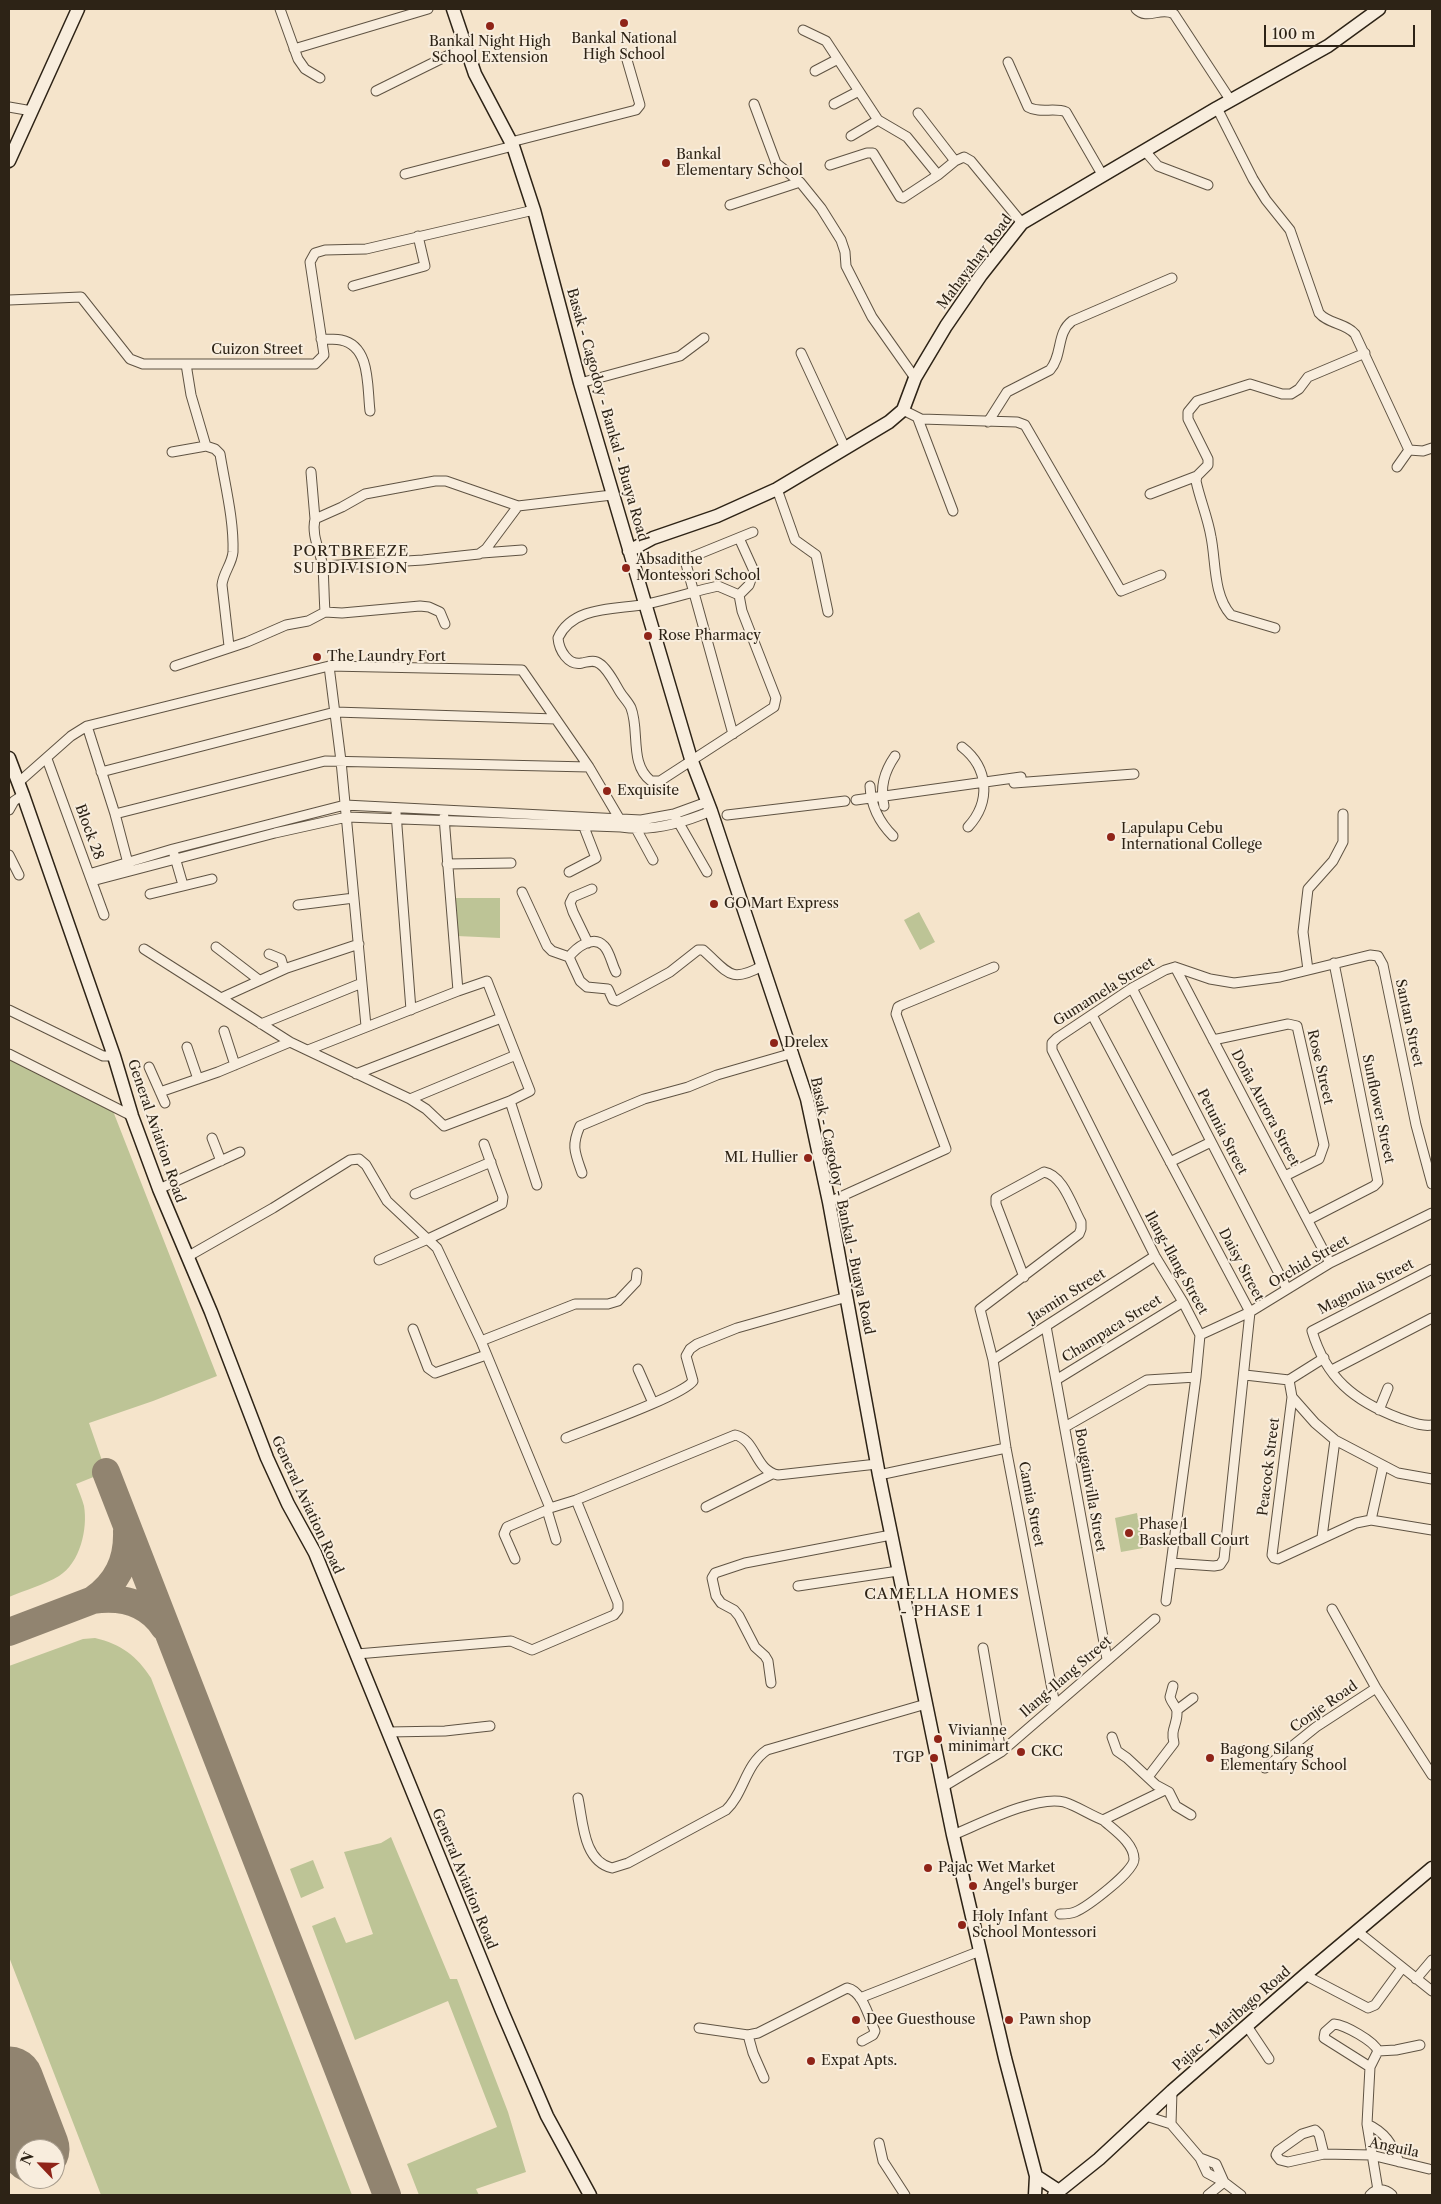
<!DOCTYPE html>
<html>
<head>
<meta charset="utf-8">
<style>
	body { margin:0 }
	#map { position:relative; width:1441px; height:2204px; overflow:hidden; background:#f5e4cb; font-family:"Libre Caslon Text",serif }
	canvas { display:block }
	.frame { position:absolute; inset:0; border:10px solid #2d2316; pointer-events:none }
	.north { position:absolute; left:15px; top:2139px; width:50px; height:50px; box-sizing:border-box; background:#f8eddd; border:1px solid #a79c8d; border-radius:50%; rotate:294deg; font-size:14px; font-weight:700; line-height:20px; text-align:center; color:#2d2316 }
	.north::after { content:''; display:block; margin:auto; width:18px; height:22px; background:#8f2418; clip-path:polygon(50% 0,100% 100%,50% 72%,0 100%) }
	.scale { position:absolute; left:1264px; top:25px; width:151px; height:22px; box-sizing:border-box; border:2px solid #2d2316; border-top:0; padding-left:6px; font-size:15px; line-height:18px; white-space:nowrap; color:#2d2316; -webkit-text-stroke:4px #f8eddd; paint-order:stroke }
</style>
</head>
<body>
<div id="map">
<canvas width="1441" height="2204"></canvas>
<div class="frame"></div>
<div class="north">N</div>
<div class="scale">100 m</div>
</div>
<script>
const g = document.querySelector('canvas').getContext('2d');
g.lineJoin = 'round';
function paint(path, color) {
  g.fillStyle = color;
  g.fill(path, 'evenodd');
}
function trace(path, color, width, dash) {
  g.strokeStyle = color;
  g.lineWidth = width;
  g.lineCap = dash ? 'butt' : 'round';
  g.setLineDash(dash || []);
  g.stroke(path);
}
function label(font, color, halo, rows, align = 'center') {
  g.font = font + ' "Libre Caslon Text",serif';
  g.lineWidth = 4;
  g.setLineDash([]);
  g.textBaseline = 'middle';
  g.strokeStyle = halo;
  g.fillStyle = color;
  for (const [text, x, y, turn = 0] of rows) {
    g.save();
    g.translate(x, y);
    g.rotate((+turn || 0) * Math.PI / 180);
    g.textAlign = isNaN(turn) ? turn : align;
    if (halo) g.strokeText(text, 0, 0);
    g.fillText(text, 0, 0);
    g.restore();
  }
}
paint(new Path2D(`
	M453,898H500V938L457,936Z
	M919,912L935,942L920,950L904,920Z
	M9,1058L113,1111L217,1376L153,1401L89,1423L106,1472L76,1484C79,1491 82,1499 84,1506C88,1529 80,1563 59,1576C44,1585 25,1590 9,1597Z
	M1137,1513L1143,1548L1121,1552L1115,1518Z
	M95,1638C121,1644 137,1656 151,1678L352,2195H101L9,1957V1666L83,1639Z
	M391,1837L450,1979H457L508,2112L526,2172L476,2189L479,2195H419L407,2164L497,2127L448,2001L355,2040L312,1926L335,1917L346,1943L373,1934L344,1852L381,1843Z
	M313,1860L324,1888L301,1898L290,1869Z`), '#bdc496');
trace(new Path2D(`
	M106,1472L387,2195
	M93,1600C117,1583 128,1561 127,1531
	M9,1632L93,1600C121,1596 148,1603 164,1627`), '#918470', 28);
trace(new Path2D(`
	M9,2081L35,2149`), '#918470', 69);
const street = new Path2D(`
	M280,9L298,59L305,69L320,78
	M1136,9C1147,21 1161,6 1174,14L1231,101
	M803,30L826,41L878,120L907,137L938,175L955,161L964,157L971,161L1022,223
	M294,49L428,9
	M1008,62L1028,107C1040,114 1054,107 1066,112L1103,176
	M815,71L838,59
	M376,91L465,47
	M754,104L776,163L800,182
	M834,104L859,91
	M9,107L32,111
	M1217,108L1253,179L1266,200L1290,230L1319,313C1328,324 1346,323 1355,334L1409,450L1397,467
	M918,113L955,161
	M851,136L878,120
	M511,142L636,110L640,105L627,60
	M1145,151L1158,166L1208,185
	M830,165L867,153H873L900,197L903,198L938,175
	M405,174L513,146
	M730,205L800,182L821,208L841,240L845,252L846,266L872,317L915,378
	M353,286L425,266L418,236
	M9,300L81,297L130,359L143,364H315L324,355L310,262L315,253L325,250L366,249L534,210
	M321,339C327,339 335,339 341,340C371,346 367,387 370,411
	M801,353L845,448
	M186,364L191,395L206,446L215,449L220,454C225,485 234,520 233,552C232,564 223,573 222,585L229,646
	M580,383L680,356L704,338
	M903,410L921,419L1017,422L1025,425L1121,591L1161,575
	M918,419L953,511
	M988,422L1007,392L1050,370C1063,355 1056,333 1072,321L1172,278
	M1409,450L1423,451L1432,448
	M172,452L206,446
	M311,472L315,519
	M777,489L795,540L816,555L828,612
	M1150,494L1197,476
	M482,553L522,550
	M323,566L423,560L479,554L486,549L518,506
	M718,586L739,595L742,611L776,698L774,707L660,781H651C629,764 640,731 631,708C629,703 623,697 620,692C615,684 608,669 600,664C594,659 588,662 582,663C568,666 559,650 558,638C573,605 617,610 647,604C671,599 695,591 718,586Z
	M739,595L749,585L754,571L739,538
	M325,612L342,613L420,606L429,607L440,612L445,624
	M1275,628L1231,615C1213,595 1216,561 1211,537C1208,518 1200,500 1196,481L1197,476L1208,465V459L1188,419V412L1197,401L1250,384L1282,394H1291L1299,389L1308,377L1365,353
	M175,666L247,642L286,625L308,621L325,612C324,597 324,583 323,568C321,551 311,537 315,519L342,507L365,494L435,481H446L518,506L612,495
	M329,666L341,761L366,1026
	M87,726L115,814L129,867
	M733,734L686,564L689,558L753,532
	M962,747C989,768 991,802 968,827
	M47,759L104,915
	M101,772L335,712L556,719
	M1014,780V783L1134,774
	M19,782L71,736L87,726L329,666L522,670L589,767L619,818L621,827
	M870,786C871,806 879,822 893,836
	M856,800L1021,777
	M884,806C880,787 884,772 895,756
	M9,810L14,801L23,795
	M396,813L411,1010
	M115,814L325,761L589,767
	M727,815L845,801
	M444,817L458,991
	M676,818L707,872
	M634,825L653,860
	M174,854L183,885
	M9,855L19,875
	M447,864L511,863
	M569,872L596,858L582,822
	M89,874L173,849L345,805L641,820L674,814L707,802
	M92,881L275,833L347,817L621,827C652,832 683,823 711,811
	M522,892L547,946L552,951L569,957
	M150,894L212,879
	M298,905L354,898
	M588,943L573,912L570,903L573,897L592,889
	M216,947L259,980
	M144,949L290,1042L410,1099L426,1109L444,1126L510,1101L530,1091L487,981L458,991L308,1050
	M269,954L281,959L284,969
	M569,957L580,981L587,987L608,989L613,1000L617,1001L670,972L698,950H703C728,972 730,984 762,966
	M569,957C576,948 593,934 604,946C610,952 612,965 616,972
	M1175,967L1330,1263
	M1308,970L1303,932L1308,889L1333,861L1343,842V814
	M1132,988L1287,1289
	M221,998L287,968L359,944
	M9,1010L103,1056H114
	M1092,1015L1250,1312L1224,1559L1220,1565L1214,1566L1171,1563
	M261,1024L362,983
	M224,1031L235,1065
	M1213,1040L1288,1024L1297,1026L1324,1145L1319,1159L1285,1176
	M187,1047L198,1079
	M9,1054L132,1116
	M149,1067L165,1103
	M356,1074L501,1018
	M160,1092L218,1072L290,1042
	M410,1099L516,1055
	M510,1101L537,1185
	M212,1138L221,1161
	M1170,1162L1211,1142
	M582,1173C575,1153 571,1146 580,1126L644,1099L688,1087L717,1075L793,1053
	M159,1189L240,1152
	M415,1194L491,1162
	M829,1202L946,1149L896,1014L898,1007L902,1005L994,967
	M1308,1220L1374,1186L1378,1182L1334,963
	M187,1257L273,1208L350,1160L359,1159L366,1165L387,1201L437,1248L481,1341L550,1508L576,1500L735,1435C757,1440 754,1470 778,1475L877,1464
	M379,1260L428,1239L502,1204L503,1197L484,1144
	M1432,1269L1312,1331C1326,1378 1354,1401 1399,1418C1409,1421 1421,1427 1432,1425
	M1024,1277L996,1204V1198L1044,1172C1063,1175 1072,1206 1081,1222V1229L1079,1234L980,1309L993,1360L1006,1448L1055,1705
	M1046,1326L1107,1659
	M413,1329L428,1368L435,1373L486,1355
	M1200,1335L1250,1312L1330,1263L1432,1213
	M481,1341L575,1304H608L618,1301L636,1282L637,1273
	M993,1360L1155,1256
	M638,1369L653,1403
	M1332,1370L1432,1318
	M1245,1375L1289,1380L1324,1358
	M1056,1380L1183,1302
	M1289,1380L1292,1397L1272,1555L1274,1558L1278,1559L1356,1523L1371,1520L1432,1530
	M1292,1397L1315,1423L1335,1440L1398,1473L1432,1479
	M1379,1410L1388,1388
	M1065,1427L1147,1380L1196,1377
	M566,1438C588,1429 684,1395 693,1381L686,1356L690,1349L697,1344L737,1328L847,1297
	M879,1475L1006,1448
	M706,1507L772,1474
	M1371,1520L1383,1466
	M1322,1537L1335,1440
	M515,1559L504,1534L507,1527L547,1510L556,1540
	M798,1586L898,1571
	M1166,1601L1196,1377L1200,1335L1183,1302L1155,1256L1052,1050V1043L1057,1038L1132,988L1165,970L1175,967L1210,979L1234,983L1280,977L1370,955L1378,956L1383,965L1416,1125L1432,1184
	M1332,1609L1376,1688L1432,1775
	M983,1648L1001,1752
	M357,1654L511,1641L532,1650L614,1615L618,1610V1603L576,1500
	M771,1683L768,1661L765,1656L755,1647L739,1616L734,1610L721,1603L716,1596L712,1578L715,1573L745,1563L891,1535
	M1177,1710L1193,1698
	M388,1732L445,1731L490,1726
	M1112,1737L1117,1751L1127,1758L1156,1785L1169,1792L1176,1806L1191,1815
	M1265,1768L1316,1727L1376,1688
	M1148,1777L1174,1743C1170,1728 1178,1725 1177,1711C1176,1706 1171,1702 1170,1697L1173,1686
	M943,1787L1001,1752L1155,1619
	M578,1798C583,1821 583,1861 612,1868L628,1863L726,1810C744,1793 745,1765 767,1750L926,1704
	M953,1835C980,1824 1036,1795 1064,1802C1077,1806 1090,1815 1103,1820L1165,1790
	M1060,1914C1065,1914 1070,1914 1075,1912C1087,1907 1135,1871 1134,1859C1134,1843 1114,1830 1103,1820
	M1357,1931L1432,1991
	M1305,1975L1368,2008L1375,2005L1402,1968
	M1416,1979L1432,1960
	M860,1998L980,1951
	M1334,2024C1345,2025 1374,2041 1378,2051L1370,2067L1324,2038L1325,2032Z
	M1247,2026L1269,2059
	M699,2028L748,2035L758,2033L847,1988C863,1991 869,2018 875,2031L873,2035L862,2041
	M748,2035L753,2053L764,2078
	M1378,2051L1396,2050L1420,2045
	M1370,2067L1367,2124L1378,2190
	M1146,2116L1171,2124L1200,2158L1207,2173L1224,2182L1241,2195
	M1171,2124L1172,2091
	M1367,2124C1385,2132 1392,2144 1399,2162
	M1315,2130L1319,2134L1324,2154L1288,2162L1280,2160L1276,2155L1278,2151L1302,2134Z
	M879,2143L883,2161L905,2195
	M1324,2154L1371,2155L1429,2169
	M1200,2158L1216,2164L1224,2182
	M1208,2195L1224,2182
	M1370,2195C1376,2188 1385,2188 1392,2195`);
const secondary = new Path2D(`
	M453,9L475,74L513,146L534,210L580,383L691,759L711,811L807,1099L829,1202L879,1475L953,1835L1005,2058L1036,2176L1035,2195
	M9,161L78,9
	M629,551L653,538L717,516L777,489L889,422L903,410L915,378L946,326L981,275L1022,223L1217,108L1328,46L1379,9
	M9,758L23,795L114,1056L132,1116L159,1189L211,1312L267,1458L288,1504L315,1553L502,2011L547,2116L590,2195
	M1036,2176L1059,2191
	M1054,2195L1099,2159L1172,2091L1305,1975L1432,1868`);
trace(street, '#5f5343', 11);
trace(secondary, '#2d2316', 15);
trace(street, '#f8eddd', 9);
trace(secondary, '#f8eddd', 12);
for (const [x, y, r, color] of [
	[624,23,5,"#8f2418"],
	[490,26,5,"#8f2418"],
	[666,163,5,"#8f2418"],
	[626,568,5,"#8f2418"],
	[648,636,5,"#8f2418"],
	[317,657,5,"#8f2418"],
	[607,791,5,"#8f2418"],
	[1111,837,5,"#8f2418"],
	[714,904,5,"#8f2418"],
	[774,1043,5,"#8f2418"],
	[808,1158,5,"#8f2418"],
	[1129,1533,5,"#8f2418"],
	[938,1739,5,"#8f2418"],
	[1021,1752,5,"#8f2418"],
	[934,1758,5,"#8f2418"],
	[1210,1758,5,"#8f2418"],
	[928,1868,5,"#8f2418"],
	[973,1886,5,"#8f2418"],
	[962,1925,5,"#8f2418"],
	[856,2020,5,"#8f2418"],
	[1009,2020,5,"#8f2418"],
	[811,2061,5,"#8f2418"]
]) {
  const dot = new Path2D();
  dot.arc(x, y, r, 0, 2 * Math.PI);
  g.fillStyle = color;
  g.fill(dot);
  trace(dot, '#f8eddd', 2);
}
label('14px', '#2d2316', '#f8eddd', [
	["Bankal National",624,39,"center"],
	["High School",624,55,"center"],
	["Bankal Night High",490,42,"center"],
	["School Extension",490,58,"center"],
	["Bankal",676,155],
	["Elementary School",676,171],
	["Absadithe",636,560],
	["Montessori School",636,576],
	["Rose Pharmacy",658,636],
	["The Laundry Fort",327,657],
	["Exquisite",617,791],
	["Lapulapu Cebu",1121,829],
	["International College",1121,845],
	["GO Mart Express",724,904],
	["Drelex",784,1043],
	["ML Hullier",798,1158,"right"],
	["Phase 1",1139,1525],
	["Basketball Court",1139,1541],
	["Vivianne",948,1731],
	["minimart",948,1747],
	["Bagong Silang",1220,1750],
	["Elementary School",1220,1766],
	["CKC",1031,1752],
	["TGP",924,1758,"right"],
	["Pajac Wet Market",938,1868],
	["Angel's burger",983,1886],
	["Holy Infant",972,1917],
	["School Montessori",972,1933],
	["Dee Guesthouse",866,2020],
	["Pawn shop",1019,2020],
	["Expat Apts.",821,2061]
], 'left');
label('14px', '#2d2316', '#f8eddd', [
	["Mahayahay Road",975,262,-53],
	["Cuizon Street",257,350],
	["Basak - Cagodoy - Bankal - Buaya Road",607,415,74],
	["Block 28",89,832,70],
	["Gumamela Street",1104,992,-32],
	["Santan Street",1409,1023,78],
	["Rose Street",1320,1067,77],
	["Doña Aurora Street",1265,1108,62],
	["Sunflower Street",1378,1109,78],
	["General Aviation Road",156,1131,71],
	["Petunia Street",1222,1132,63],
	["Basak - Cagodoy - Bankal - Buaya Road",842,1206,78],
	["Orchid Street",1309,1262,-30],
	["Ilang-Ilang Street",1176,1263,61],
	["Daisy Street",1241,1265,62],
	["Magnolia Street",1366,1287,-27],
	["Jasmin Street",1067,1296,-32],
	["Champaca Street",1112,1329,-32],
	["Peacock Street",1269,1467,-83],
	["Bougainvilla Street",1090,1490,80],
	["Camia Street",1031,1504,79],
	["General Aviation Road",307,1505,65],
	["Ilang-Ilang Street",1066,1677,-41],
	["Conje Road",1324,1707,-35],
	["General Aviation Road",464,1879,68],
	["Pajac - Maribago Road",1232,2019,-41],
	["Anguila",1394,2148,12]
]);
g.letterSpacing = '1px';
label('15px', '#2d2316', '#f8eddd', [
	["PORTBREEZE",351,552],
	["SUBDIVISION",351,569],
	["CAMELLA HOMES",942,1595],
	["- PHASE 1",942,1612]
]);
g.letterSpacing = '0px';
</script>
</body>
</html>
